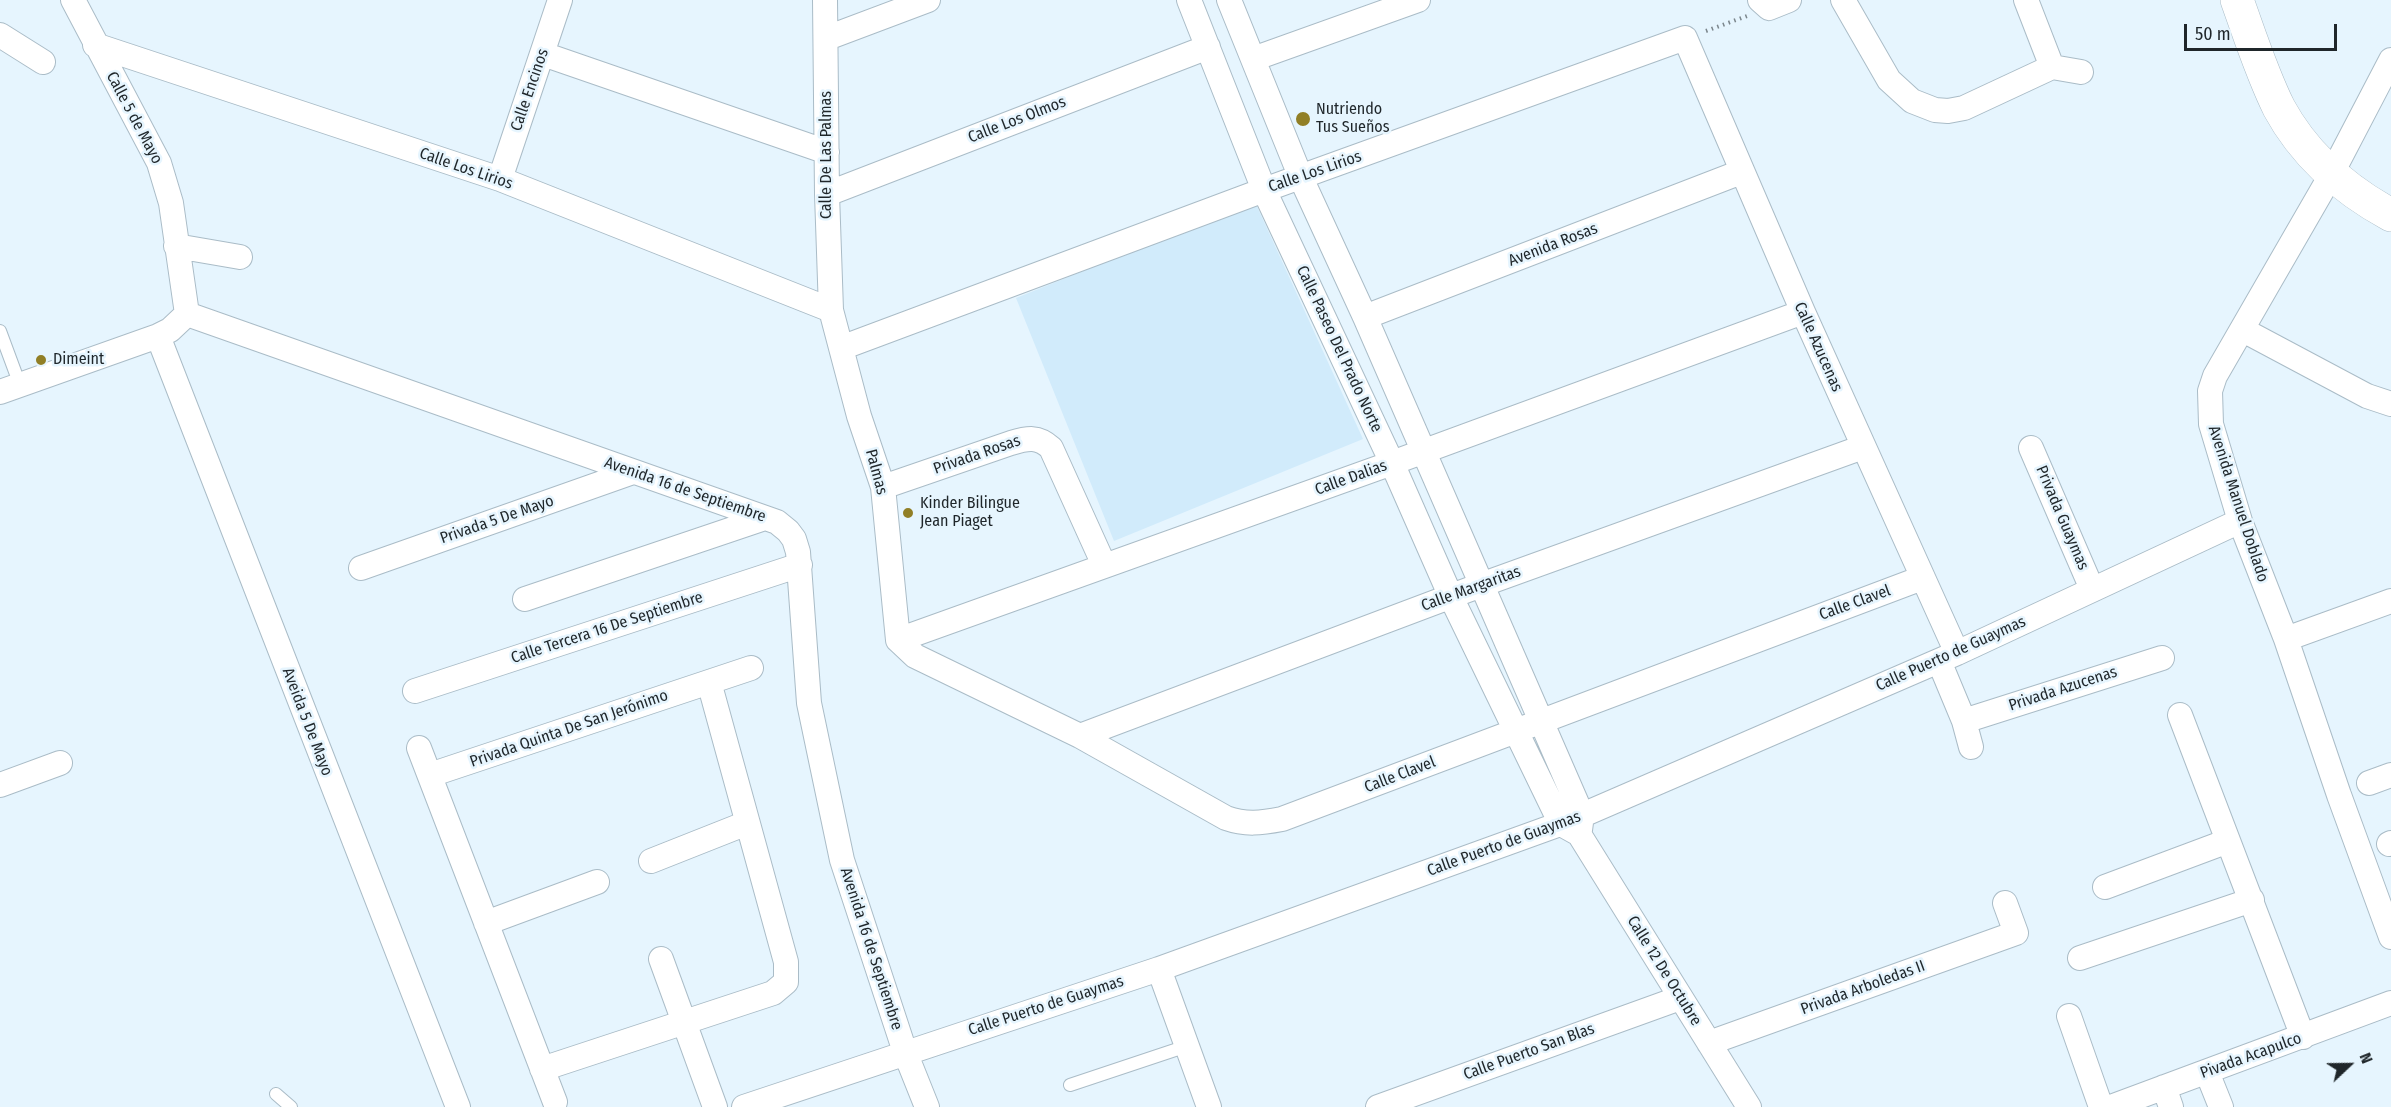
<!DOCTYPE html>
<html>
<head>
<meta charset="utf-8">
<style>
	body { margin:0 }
	#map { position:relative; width:2391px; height:1107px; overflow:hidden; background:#e6f5fe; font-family:"Fira Sans Condensed",sans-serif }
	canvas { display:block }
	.north { position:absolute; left:2319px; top:1035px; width:60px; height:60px; -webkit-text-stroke:4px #e6f5fe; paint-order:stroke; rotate:68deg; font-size:16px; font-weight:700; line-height:24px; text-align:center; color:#1f262a }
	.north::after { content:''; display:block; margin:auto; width:21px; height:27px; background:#1f262a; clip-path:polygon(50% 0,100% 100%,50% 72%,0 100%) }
	.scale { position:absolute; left:2184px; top:24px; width:153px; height:27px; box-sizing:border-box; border:3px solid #1f262a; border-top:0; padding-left:8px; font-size:18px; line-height:21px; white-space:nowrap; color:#1f262a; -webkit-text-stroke:4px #e6f5fe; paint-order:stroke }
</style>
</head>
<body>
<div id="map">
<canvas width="2391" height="1107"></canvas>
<div class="north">N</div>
<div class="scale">50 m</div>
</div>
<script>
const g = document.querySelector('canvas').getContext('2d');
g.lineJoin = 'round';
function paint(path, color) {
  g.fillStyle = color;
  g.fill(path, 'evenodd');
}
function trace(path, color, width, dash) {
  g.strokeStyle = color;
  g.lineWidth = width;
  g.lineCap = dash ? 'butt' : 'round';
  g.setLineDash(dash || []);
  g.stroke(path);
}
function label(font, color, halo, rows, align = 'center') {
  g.font = font + ' "Fira Sans Condensed",sans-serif';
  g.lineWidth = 5;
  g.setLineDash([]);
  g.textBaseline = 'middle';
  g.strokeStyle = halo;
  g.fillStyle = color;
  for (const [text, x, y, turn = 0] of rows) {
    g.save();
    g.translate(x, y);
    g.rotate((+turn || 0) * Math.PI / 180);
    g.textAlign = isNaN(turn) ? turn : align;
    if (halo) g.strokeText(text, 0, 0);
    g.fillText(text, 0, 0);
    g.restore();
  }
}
paint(new Path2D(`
	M1255,202L1363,439L1114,541L1016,298Z`), '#d1ebfb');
const lane = new Path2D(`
	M0,331L20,385
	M1070,1085L1187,1046
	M276,1094L291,1107`);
const street = new Path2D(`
	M825,0L827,194L831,310L859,416L883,487L898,640
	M1189,0L1264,190L1392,463L1451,597L1561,824L1579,834L1749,1107
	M1229,0L1301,178L1365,317L1582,815L1580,830
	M1760,0L1769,8L1789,0
	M1843,0L1889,80L1912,101L1935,110L1948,111L1964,108L2052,67L2081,72
	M2026,0L2052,67
	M0,35L43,62
	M827,38L928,0
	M95,45L500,179L831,310
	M543,54L827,152
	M1253,59L1418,0
	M2391,60L2331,175L2215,376L2210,391L2211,424L2240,521L2286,639L2339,795L2391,937
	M500,179L560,0
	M827,194L1208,47
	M176,246L240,257
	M187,314L777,522L788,531L794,539L798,552L809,703L842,860L905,1052L927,1107
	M1365,317L1741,172
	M2243,330L2367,396L2391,404
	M158,336L458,1107
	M841,348L1264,190L1685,38L1803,312L1957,653
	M0,392L158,336L170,330L187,314L171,203L159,163L73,0
	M2031,448L2092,589
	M883,487L1011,443C1028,438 1038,436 1051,448L1104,565
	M361,568L633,472
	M525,599L765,518
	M2286,639L2391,601
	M898,640L915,656L1080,736L1226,818C1246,825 1261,823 1282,819L1922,578
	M898,640L1392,463L1803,312
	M1939,661L1964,721L1971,747
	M415,691L800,565
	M2180,715L2303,1037
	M1964,721L2162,658
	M1080,736L1481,585L1863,447
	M419,748L555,1102
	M430,775L751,668
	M2369,783L2391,775
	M0,785L60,763
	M2389,844L2391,843
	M651,861L747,823
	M2105,887L2228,841
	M486,923L597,882
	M2080,958L2252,900
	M661,959L715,1107
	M1159,969L1209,1107
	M2069,1016L2101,1107
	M1709,1043L2016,933L2005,903
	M542,1069L773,993L786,982V962L709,682
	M2207,1072L2221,1107
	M2164,1087L2171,1107
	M744,1107L1159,969L1571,820L1957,653L2240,521
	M1378,1107L1680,998
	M2111,1107L2391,1003`);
const secondary = new Path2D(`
	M2237,0C2250,36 2262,74 2279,108C2304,154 2345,190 2391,215`);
trace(lane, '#aabcc7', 14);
trace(street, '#aabcc7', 26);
trace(secondary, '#aabcc7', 34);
trace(new Path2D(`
	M1706,31L1747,16`), '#7b868c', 4, [1.5, 4.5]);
trace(lane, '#fff', 12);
trace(street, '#fff', 24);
trace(secondary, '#fff', 33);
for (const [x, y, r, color] of [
	[1303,119,8,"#917f26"],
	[41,360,6,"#917f26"],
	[908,513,6,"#917f26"]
]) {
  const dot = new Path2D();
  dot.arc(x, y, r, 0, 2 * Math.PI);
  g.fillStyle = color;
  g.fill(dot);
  trace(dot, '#e6f5fe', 2);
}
label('16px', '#1f262a', '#e6f5fe', [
	["Calle Encinos",530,90,-71],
	["Calle 5 de Mayo",134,118,62],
	["Calle Los Olmos",1017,120,-21],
	["Calle De Las Palmas",827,155,-90],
	["Calle Los Lirios",466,169,19],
	["Calle Los Lirios",1315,172,-19],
	["Avenida Rosas",1553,245,-21],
	["Calle Azucenas",1818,347,66],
	["Calle Paseo Del Prado Norte",1339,349,65],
	["Privada Rosas",977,455,-19],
	["Palmas",876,472,75],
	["Calle Dalias",1351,478,-20],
	["Avenida 16 de Septiembre",685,490,19],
	["Avenida Manuel Doblado",2238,504,72],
	["Privada Guaymas",2062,518,67],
	["Privada 5 De Mayo",497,520,-19],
	["Calle Margaritas",1471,589,-20],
	["Calle Clavel",1855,603,-20],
	["Calle Tercera 16 De Septiembre",607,628,-18],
	["Calle Puerto de Guaymas",1951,654,-24],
	["Privada Azucenas",2063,689,-18],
	["Aveida 5 De Mayo",307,722,69],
	["Privada Quinta De San Jerónimo",569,729,-19],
	["Calle Clavel",1400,775,-21],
	["Calle Puerto de Guaymas",1504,844,-20],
	["Avenida 16 de Septiembre",871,949,72],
	["Calle 12 De Octubre",1664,971,58],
	["Privada Arboledas II",1863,988,-20],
	["Calle Puerto de Guaymas",1046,1006,-18],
	["Calle Puerto San Blas",1529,1052,-20],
	["Pivada Acapulco",2251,1056,-20]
]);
label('16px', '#1f262a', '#e6f5fe', [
	["Nutriendo",1316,110],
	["Tus Sueños",1316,128],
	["Dimeint",53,360],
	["Kinder Bilingue",920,504],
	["Jean Piaget",920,522]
], 'left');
</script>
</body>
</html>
